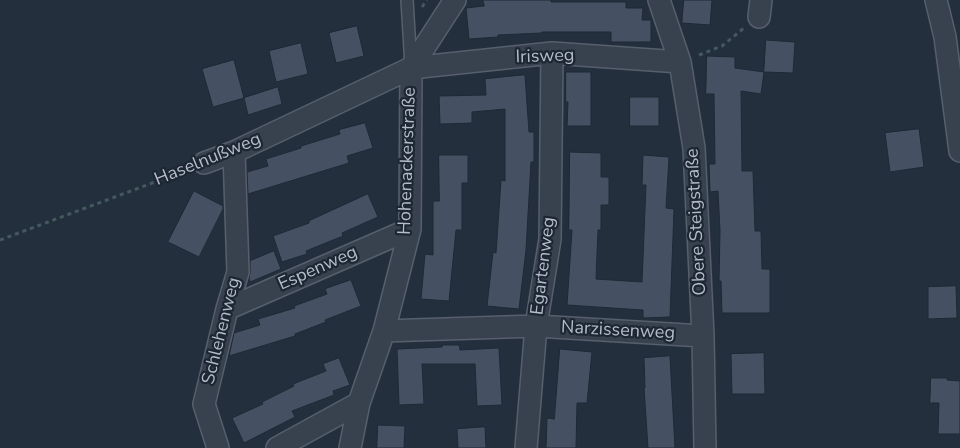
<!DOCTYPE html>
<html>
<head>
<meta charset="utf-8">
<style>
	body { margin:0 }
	canvas { display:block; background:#242f3e }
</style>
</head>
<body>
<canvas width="960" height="448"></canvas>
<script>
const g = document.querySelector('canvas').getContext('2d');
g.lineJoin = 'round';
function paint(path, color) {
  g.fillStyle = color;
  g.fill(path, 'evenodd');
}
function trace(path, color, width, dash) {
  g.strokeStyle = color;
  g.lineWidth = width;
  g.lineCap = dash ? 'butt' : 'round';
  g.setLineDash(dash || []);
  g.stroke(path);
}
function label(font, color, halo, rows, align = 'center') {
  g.font = font + ' "Nunito Sans",sans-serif';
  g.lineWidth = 4.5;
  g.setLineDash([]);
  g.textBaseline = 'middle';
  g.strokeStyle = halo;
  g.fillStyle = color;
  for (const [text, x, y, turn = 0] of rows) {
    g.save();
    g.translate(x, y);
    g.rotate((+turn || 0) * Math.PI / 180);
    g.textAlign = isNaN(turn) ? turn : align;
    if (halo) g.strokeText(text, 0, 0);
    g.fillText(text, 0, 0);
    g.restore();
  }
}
const building = new Path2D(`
	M483,0H551V2H626V8H643L642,20H651V42H611V32H542V33L498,35V37L469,39L466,8L484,6Z
	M684,0H712L710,25L682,23Z
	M357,26L364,56L336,63L329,33Z
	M766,40L795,42L793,73L764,72Z
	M301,43L308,74L276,82L269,51Z
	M707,56L735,57V68L764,72L761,94L741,91L742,171H753L755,231H761L762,269H770V313H722L721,281H719L720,231L718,191L710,192L709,164H715L714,94H706Z
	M234,60L244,98L213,107L202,69Z
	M566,72H591V126H567L568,102H566Z
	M525,75L529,132H534V162H531L526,250L519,309L487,306L493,252L496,253L501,180L505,181V109L472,112V123L440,124L439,96L486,95L485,79Z
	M278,87L282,104L248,115L244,98Z
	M630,97H659V126H630Z
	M365,123L373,148L347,156L349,163L248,194L247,172L268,166L266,159L301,148V146L340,134L339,130Z
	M919,129L924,167L890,172L885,133Z
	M570,152L601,153V177H609V205H601V230H598L596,279L642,282L646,185H642L643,155L669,157L666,208L674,209L670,317L643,318V310L567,305L572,230H569Z
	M439,155H468V183H462V230H456L449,301L421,299L425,254L433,255V201H439Z
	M194,191L223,206V209L199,257L168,242Z
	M368,194L378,217L342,233L343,236L306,251L307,254L282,262L273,236L309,223V221Z
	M274,251L281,269L250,282L249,279L250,272V261Z
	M351,280L361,306L325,320L326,322L295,334V336L229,356L234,333L260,325L258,319L295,308L294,306L327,294L325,289Z
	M956,286L957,318L928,319V287Z
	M442,345H459L460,350L499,348L502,405L477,406L475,364H422L424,404L399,405L397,349L442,347Z
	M560,349L592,352L587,403H577L576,448H546L547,418L554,419Z
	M764,353L765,394H732L731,354Z
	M670,356L675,448H648L644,388H645L644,358Z
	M339,358L350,385L333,391L334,395L292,411L295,417L244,443L232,418L263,404L262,402L294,386L293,384L326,371L323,364Z
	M931,378H947V380L960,381V434H938L939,403H930Z
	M378,425L405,426L404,448H377Z
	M485,427L486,448H458L457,429Z`);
paint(building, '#455162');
trace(building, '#1f2835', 1);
const service = new Path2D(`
	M407,0L411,66`);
const minor = new Path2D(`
	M659,0L680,62L694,148L703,336L705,448
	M936,0L945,37L960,151
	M759,17L761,0
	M204,163L234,152L411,68L552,53L680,62
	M227,309L410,229
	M384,331L536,326L703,336
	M218,448L204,404L227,309L238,272L234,152
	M277,448L359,403
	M350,448L359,403L384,331L410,229L411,68L455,0
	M526,448L536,326L550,239L552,53`);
trace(service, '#565f6c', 14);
trace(minor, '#565f6c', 24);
trace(new Path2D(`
	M422,7L427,0
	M699,55L722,46L744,28
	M0,240L187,170`), '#44595c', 3, [4, 4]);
trace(service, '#38414e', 11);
trace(minor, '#38414e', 21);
label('18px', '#b4bcc9', '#1d2633', [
	["Irisweg",545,57,-2],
	["Haselnußweg",208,160,-22],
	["Hohenackerstraße",408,161,-88],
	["Obere Steigstraße",697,222,-93],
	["Egartenweg",544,266,-83],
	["Espenweg",318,269,-24],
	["Schlehenweg",222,331,-76],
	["Narzissenweg",618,331,3]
]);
</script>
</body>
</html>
